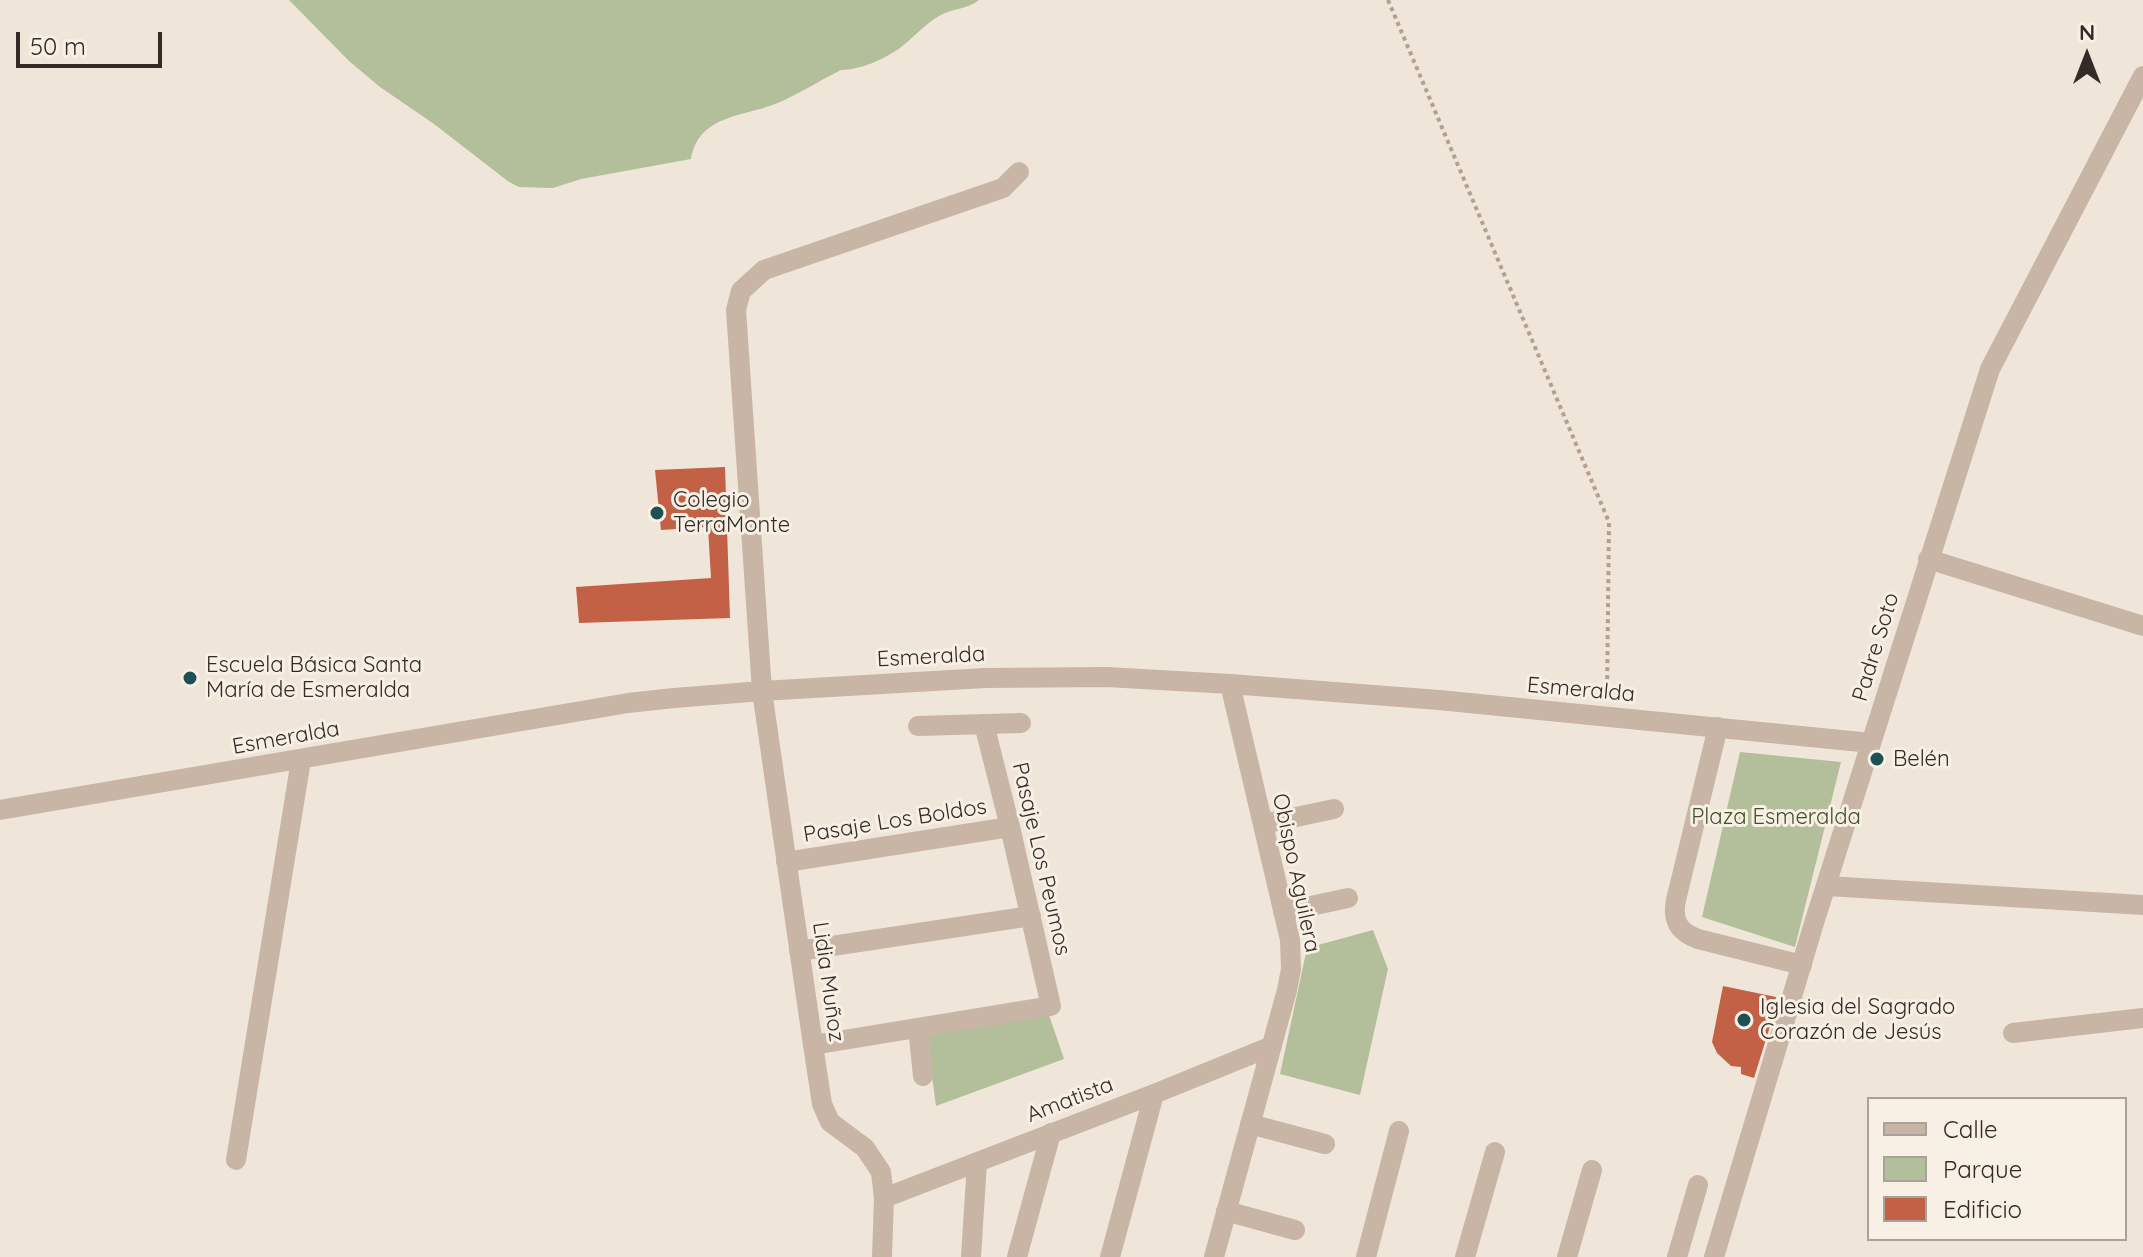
<!DOCTYPE html>
<html>
<head>
<meta charset="utf-8">
<style>
	body { margin:0 }
	#map { position:relative; width:2143px; height:1257px; overflow:hidden; background:#f0e5d9; font-family:Quicksand,sans-serif }
	canvas { display:block }
	.legend { position:absolute; left:1867px; top:1097px; width:260px; height:144px; box-sizing:border-box; background:#f8efe5; border:2px solid #aaa199; margin:0; padding:10px 14px; list-style:none; font-size:24px; color:#342b27 }
	.legend li { display:flex; align-items:center; gap:16px; height:40px }
	.legend b { width:40px; border:2px solid #aaa199 }
	.north { position:absolute; left:2047px; top:16px; width:80px; height:80px; -webkit-text-stroke:6px #f8efe5; paint-order:stroke; rotate:0deg; font-size:22px; font-weight:700; line-height:32px; text-align:center; color:#342b27 }
	.north::after { content:''; display:block; margin:auto; width:28px; height:36px; background:#342b27; clip-path:polygon(50% 0,100% 100%,50% 72%,0 100%) }
	.scale { position:absolute; left:16px; top:32px; width:146px; height:36px; box-sizing:border-box; border:4px solid #342b27; border-top:0; padding-left:10px; font-size:24px; line-height:28px; white-space:nowrap; color:#342b27; -webkit-text-stroke:6px #f8efe5; paint-order:stroke }
</style>
</head>
<body>
<div id="map">
<canvas width="2143" height="1257"></canvas>
<ul class="legend">
<li><b style="height:10px;background:#c8b5a6"></b>Calle</li>
<li><b style="height:22px;background:#b3bf9a"></b>Parque</li>
<li><b style="height:22px;background:#c26145"></b>Edificio</li>
</ul>
<div class="north">N</div>
<div class="scale">50 m</div>
</div>
<script>
const g = document.querySelector('canvas').getContext('2d');
g.lineJoin = 'round';
function paint(path, color) {
  g.fillStyle = color;
  g.fill(path, 'evenodd');
}
function trace(path, color, width, dash) {
  g.strokeStyle = color;
  g.lineWidth = width;
  g.lineCap = dash ? 'butt' : 'round';
  g.setLineDash(dash || []);
  g.stroke(path);
}
function label(font, color, halo, rows, align = 'center') {
  g.font = font + ' Quicksand,sans-serif';
  g.lineWidth = 6;
  g.setLineDash([]);
  g.textBaseline = 'middle';
  g.strokeStyle = halo;
  g.fillStyle = color;
  for (const [text, x, y, turn = 0] of rows) {
    g.save();
    g.translate(x, y);
    g.rotate((+turn || 0) * Math.PI / 180);
    g.textAlign = isNaN(turn) ? turn : align;
    if (halo) g.strokeText(text, 0, 0);
    g.fillText(text, 0, 0);
    g.restore();
  }
}
paint(new Path2D(`
	M289,0H979C967,10 952,8 939,16C925,24 913,38 900,48C885,59 860,70 841,70C820,80 801,93 780,102C747,117 699,113 691,159L581,179L553,188L519,187L509,182L434,124L380,87L349,61Z
	M1740,752L1841,762L1795,947L1702,917Z
	M1373,930L1388,969L1360,1095L1280,1074L1307,948Z
	M1048,1012L1064,1059L936,1106L926,1032Z`), '#b3bf9a');
paint(new Path2D(`
	M725,467L730,618L579,623L576,587L711,578L708,527L661,530L655,470Z
	M1723,986L1776,997L1771,1023L1754,1078L1741,1074V1067L1731,1066L1717,1053L1712,1042Z`), '#c26145');
trace(new Path2D(`
	M1388,0L1609,522L1607,698`), '#b49f90', 4, [4, 4]);
trace(new Path2D(`
	M1928,559L2143,626
	M918,726L1021,723
	M1718,727L1676,900C1672,920 1678,932 1698,939L1802,965
	M0,810L628,703L674,698L762,691L985,678L1107,677L1230,684L1439,700L1871,743
	M1263,824L1334,809
	M786,862L1010,827
	M1827,886L2143,905
	M1283,912L1348,898
	M799,951L1031,916
	M918,1028L923,1076
	M2013,1033L2143,1018
	M813,1045L1051,1006L1010,827L984,724
	M1250,1124L1325,1144
	M236,1160L301,760
	M884,1198L1154,1094L1272,1046
	M1226,1211L1295,1230
	M882,1257L884,1198L881,1172L865,1148L830,1122L822,1104L813,1045L762,691L736,310L741,291L764,270L1003,188L1019,172
	M971,1257L977,1162
	M1017,1257L1051,1133
	M1110,1257L1154,1094
	M1214,1257L1287,990L1291,969L1290,940L1230,684
	M1366,1257L1399,1131
	M1465,1257L1495,1152
	M1567,1257L1592,1170
	M1677,1257L1698,1185
	M1714,1257L1814,923L1990,369L2143,76`), '#c8b5a6', 20);
for (const [x, y, r, color] of [
	[657,513,8,"#1e5154"],
	[190,678,8,"#1e5154"],
	[1877,759,8,"#1e5154"],
	[1744,1020,8,"#1e5154"]
]) {
  const dot = new Path2D();
  dot.arc(x, y, r, 0, 2 * Math.PI);
  g.fillStyle = color;
  g.fill(dot);
  trace(dot, '#f8efe5', 3);
}
label('22px', '#342b27', '#f8efe5', [
	["Colegio",673,500],
	["TerraMonte",673,525],
	["Escuela Básica Santa",206,665],
	["María de Esmeralda",206,690],
	["Belén",1893,759],
	["Iglesia del Sagrado",1760,1007],
	["Corazón de Jesús",1760,1032]
], 'left');
label('22px', '#342b27', '#f8efe5', [
	["Padre Soto",1876,647,-73],
	["Esmeralda",931,657,-3],
	["Esmeralda",1581,690,5],
	["Esmeralda",286,738,-10],
	["Pasaje Los Boldos",895,821,-9],
	["Pasaje Los Peumos",1041,859,77],
	["Obispo Aguilera",1296,873,78],
	["Lidia Muñoz",828,982,82],
	["Amatista",1070,1100,-21]
]);
label('22px', '#44512b', '#f8efe5', [
	["Plaza Esmeralda",1776,817]
]);
</script>
</body>
</html>
